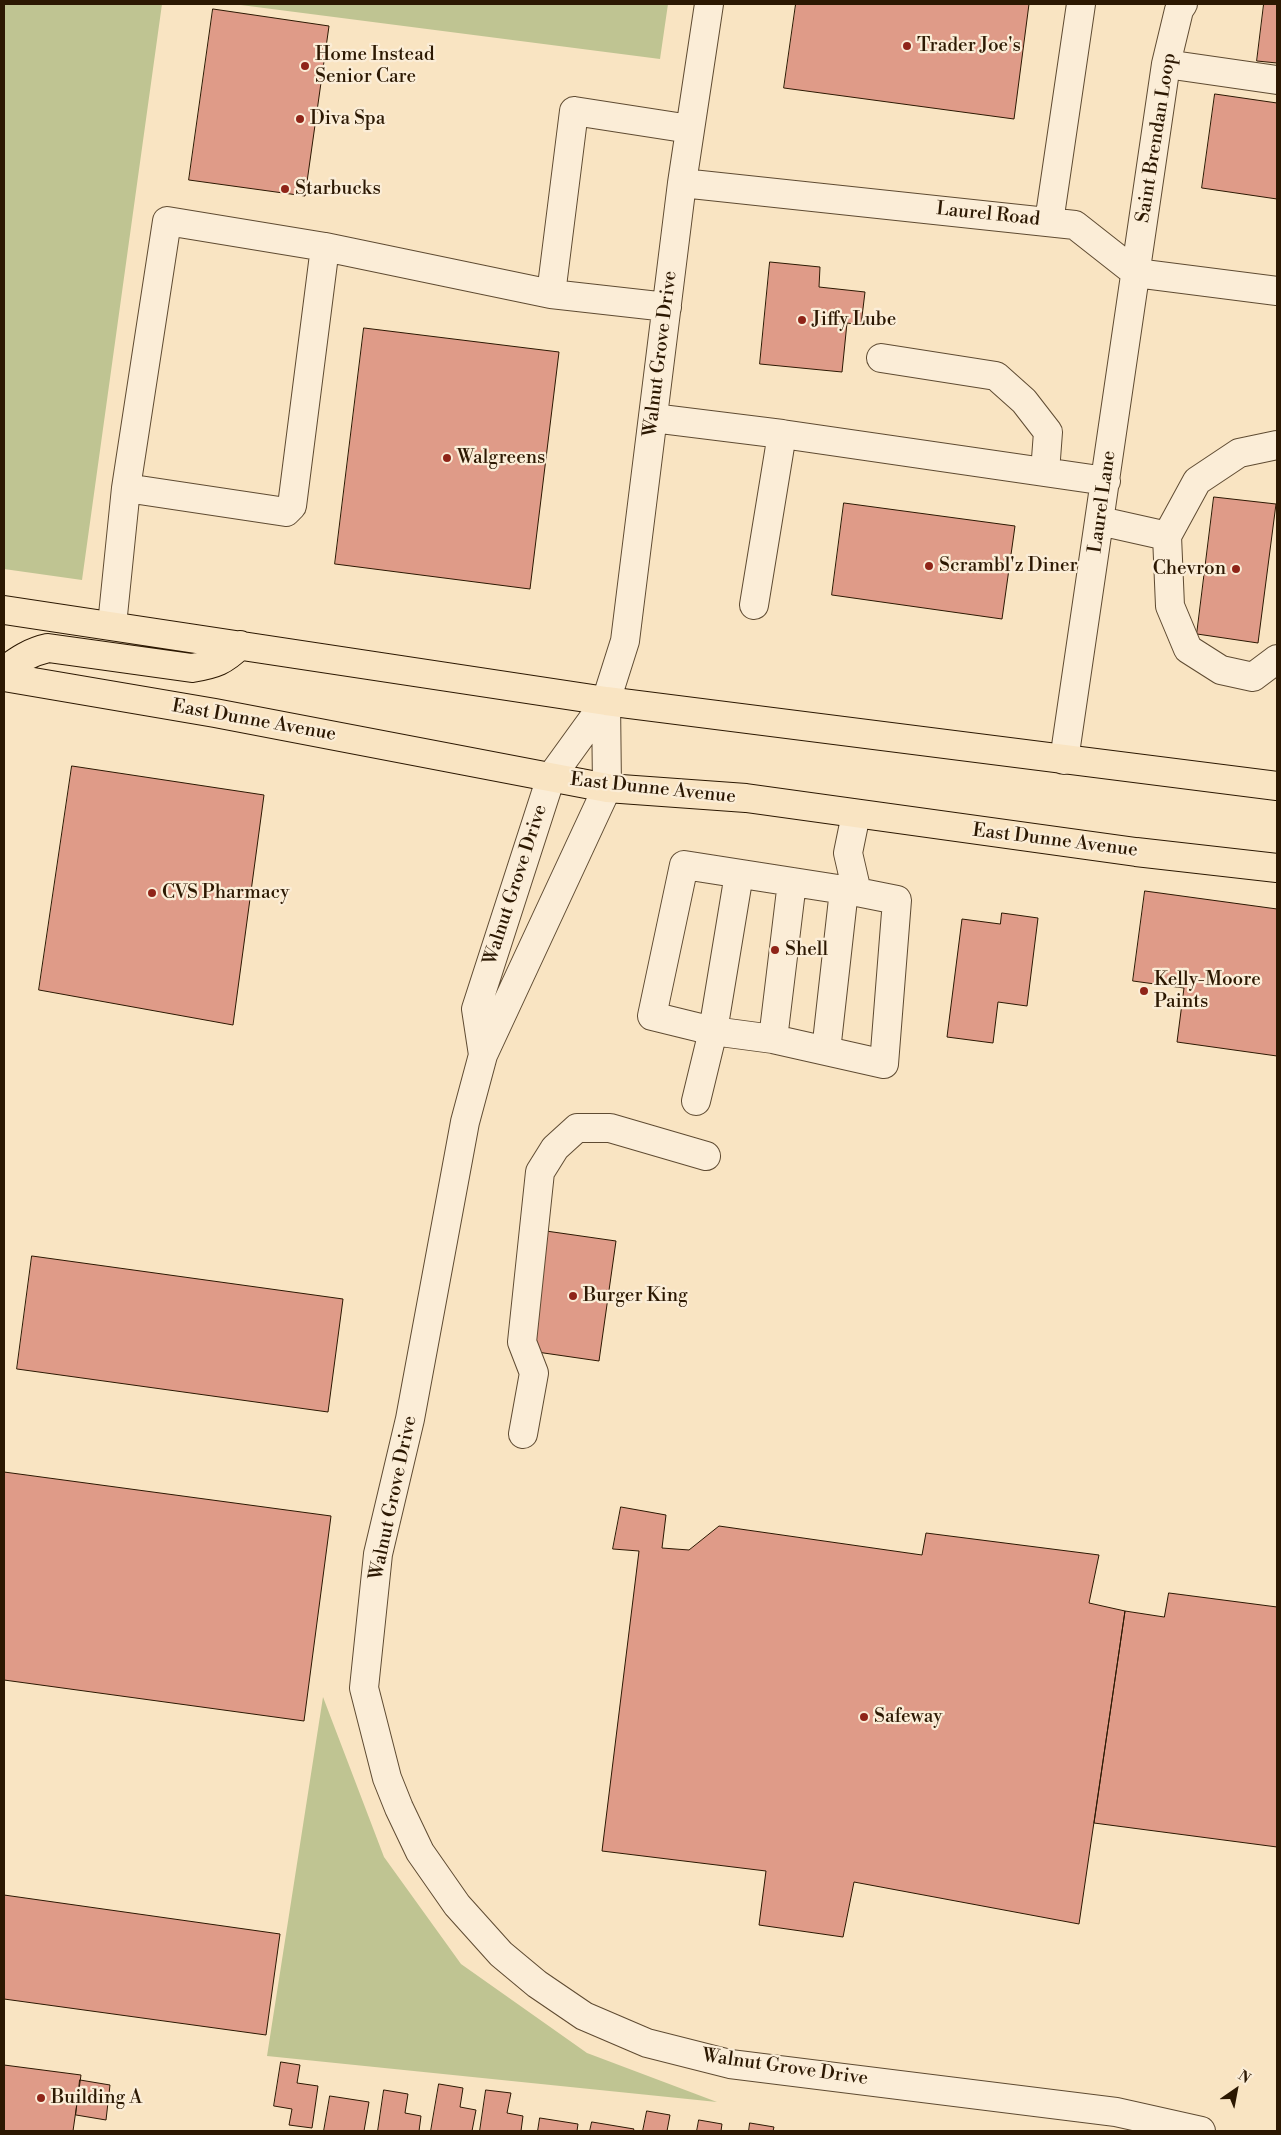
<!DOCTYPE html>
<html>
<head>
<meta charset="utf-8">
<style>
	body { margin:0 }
	#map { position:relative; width:1281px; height:2135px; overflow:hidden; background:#f9e4c2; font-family:"Libre Bodoni",serif }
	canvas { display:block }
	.frame { position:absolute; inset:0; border:5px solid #2c1802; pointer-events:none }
	.north { position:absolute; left:1211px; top:2065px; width:50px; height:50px; -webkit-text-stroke:4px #fbedd7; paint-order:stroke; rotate:33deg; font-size:14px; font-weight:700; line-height:20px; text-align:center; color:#2c1802 }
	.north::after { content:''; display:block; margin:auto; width:18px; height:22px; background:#2c1802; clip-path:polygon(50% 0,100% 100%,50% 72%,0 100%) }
</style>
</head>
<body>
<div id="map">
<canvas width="1281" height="2135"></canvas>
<div class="frame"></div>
<div class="north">N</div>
</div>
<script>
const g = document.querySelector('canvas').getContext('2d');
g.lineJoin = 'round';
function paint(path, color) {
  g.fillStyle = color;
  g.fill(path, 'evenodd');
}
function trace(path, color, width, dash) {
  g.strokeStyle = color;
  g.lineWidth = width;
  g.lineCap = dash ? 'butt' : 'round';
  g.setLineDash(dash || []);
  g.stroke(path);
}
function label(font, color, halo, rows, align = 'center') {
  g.font = font + ' "Libre Bodoni",serif';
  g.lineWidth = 4.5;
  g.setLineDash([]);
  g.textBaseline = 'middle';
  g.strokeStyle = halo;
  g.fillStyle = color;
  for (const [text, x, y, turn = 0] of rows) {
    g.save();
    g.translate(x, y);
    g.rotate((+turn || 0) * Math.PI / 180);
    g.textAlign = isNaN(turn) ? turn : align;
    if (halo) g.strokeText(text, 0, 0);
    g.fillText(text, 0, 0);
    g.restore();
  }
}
paint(new Path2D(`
	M4,4H162L82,580L4,569Z
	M233,4H668L660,59Z
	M323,1697L384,1857L461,1964L587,2053L717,2102L267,2056Z`), '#bfc492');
const building = new Path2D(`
	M796,4H1029L1014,119L784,88Z
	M1264,4H1277V63L1257,61Z
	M213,9L329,26L305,196L189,180Z
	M1215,94L1277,103V199L1202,188Z
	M770,262L820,267L819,287L865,292L861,325L847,323L842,372L760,364Z
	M364,328L559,352L530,589L335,564Z
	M1214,497L1276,504L1258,643L1197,634Z
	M844,503L1015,526L1002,619L832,595Z
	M72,766L264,795L233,1025L39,990Z
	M1145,891L1277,909V1056L1177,1042L1184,988L1133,981Z
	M1002,913L1038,918L1027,1006L998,1002L993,1043L947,1037L962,919L1000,924Z
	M546,1231L616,1241L599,1361L530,1351Z
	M32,1256L343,1299L328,1412L17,1369Z
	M4,1472L331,1516L304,1721L4,1680Z
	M621,1507L666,1515L662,1548L689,1550L719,1526L922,1555L926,1533L1099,1555L1089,1603L1125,1611L1079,1924L854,1882L843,1937L759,1925L766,1871L602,1851L639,1551L613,1549Z
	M1169,1593L1277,1607V1847L1094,1823L1125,1611L1164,1617Z
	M4,1895L280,1934L266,2035L4,1999Z
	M281,2062L300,2065L297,2083L318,2086L312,2128L289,2125L292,2109L274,2106Z
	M4,2065L81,2075L73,2131H4Z
	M80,2080L110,2085L106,2120L76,2115Z
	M439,2084L463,2088L460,2107L476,2110L472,2131H431Z
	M384,2090L408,2094L405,2113L421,2116L419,2131H378Z
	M486,2090L511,2093L507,2113L523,2116L521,2131H480Z
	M330,2096L369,2102L364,2131H324Z
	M647,2111L670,2115L667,2131H643Z
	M540,2118L578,2124L577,2131H538Z
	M699,2120L722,2124L721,2131H697Z
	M592,2122L634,2129L633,2131H590Z
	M750,2123L774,2127L773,2131H749Z`);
paint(building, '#df9b88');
trace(building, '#2c1802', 1);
const minor = new Path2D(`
	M1166,64L1277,80
	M682,183L1075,225L1136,273L1277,291
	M1049,222L1081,4
	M667,307L551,294L574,111L690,129
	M881,358L996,376L1024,401L1048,432L1045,472
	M653,418L782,434
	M126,488L167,221L325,247
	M1100,521L1167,536L1170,606L1188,649L1221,670L1253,677L1277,659
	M1167,536L1197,481L1239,453L1277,445
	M754,605L782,434L1106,481
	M112,625L126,488L286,512L292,506L325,247L551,294
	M606,701L607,788L483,1055L465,1122L410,1419L378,1554L364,1688L387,1778L399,1808L420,1852L457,1905L501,1954L537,1984L584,2016L647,2043L730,2064L1116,2112L1201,2131
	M1064,760L1166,64L1179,10L1183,4
	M856,814L848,853L857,892L684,865L652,1016L713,1031L773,1039L884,1064L897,900L857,892
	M773,1039L792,882
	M826,1051L844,890
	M483,1055L476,1009L551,777L606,701L625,641L682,183L709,4
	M696,1101L713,1031L739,874
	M523,1434L534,1373L522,1342L540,1172L555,1148L577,1128H610L706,1156`);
const major = new Path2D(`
	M4,610L606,701L1277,786
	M4,671C18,660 30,652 48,648L192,668C215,664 224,661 240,645
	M4,677L215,713L607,788L746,798L1136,852L1277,868`);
trace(minor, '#5f4b32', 30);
trace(major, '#2c1802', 30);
trace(minor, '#fbedd7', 28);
trace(major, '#f9e4c2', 28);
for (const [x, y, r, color] of [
	[907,46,5,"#8f2418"],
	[305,66,5,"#8f2418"],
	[300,119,5,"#8f2418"],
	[285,189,5,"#8f2418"],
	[802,320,5,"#8f2418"],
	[447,458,5,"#8f2418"],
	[929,566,5,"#8f2418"],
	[1236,569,5,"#8f2418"],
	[152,893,5,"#8f2418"],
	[775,950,5,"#8f2418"],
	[1144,991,5,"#8f2418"],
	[573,1296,5,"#8f2418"],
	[864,1717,5,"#8f2418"],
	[41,2098,5,"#8f2418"]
]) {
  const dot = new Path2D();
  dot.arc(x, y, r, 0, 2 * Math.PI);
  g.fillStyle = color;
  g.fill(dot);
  trace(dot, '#fbedd7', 2);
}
label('19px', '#2c1802', '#fbedd7', [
	["Trader Joe's",917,46],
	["Home Instead",315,55],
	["Senior Care",315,77],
	["Diva Spa",310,119],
	["Starbucks",295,189],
	["Jiffy Lube",812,320],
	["Walgreens",457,458],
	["Scrambl'z Diner",939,566],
	["Chevron",1226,569,"right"],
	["CVS Pharmacy",162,893],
	["Shell",785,950],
	["Kelly-Moore",1154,980],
	["Paints",1154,1002],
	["Burger King",583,1296],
	["Safeway",874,1717],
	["Building A",51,2098]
], 'left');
label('19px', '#2c1802', '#fbedd7', [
	["Saint Brendan Loop",1157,138,-81],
	["Laurel Road",988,215,6],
	["Walnut Grove Drive",661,354,-83],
	["Laurel Lane",1103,502,-82],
	["East Dunne Avenue",254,721,10],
	["East Dunne Avenue",653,789,6],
	["East Dunne Avenue",1055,841,7],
	["Walnut Grove Drive",516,885,-72],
	["Walnut Grove Drive",394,1498,-78],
	["Walnut Grove Drive",785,2068,8]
]);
</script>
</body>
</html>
